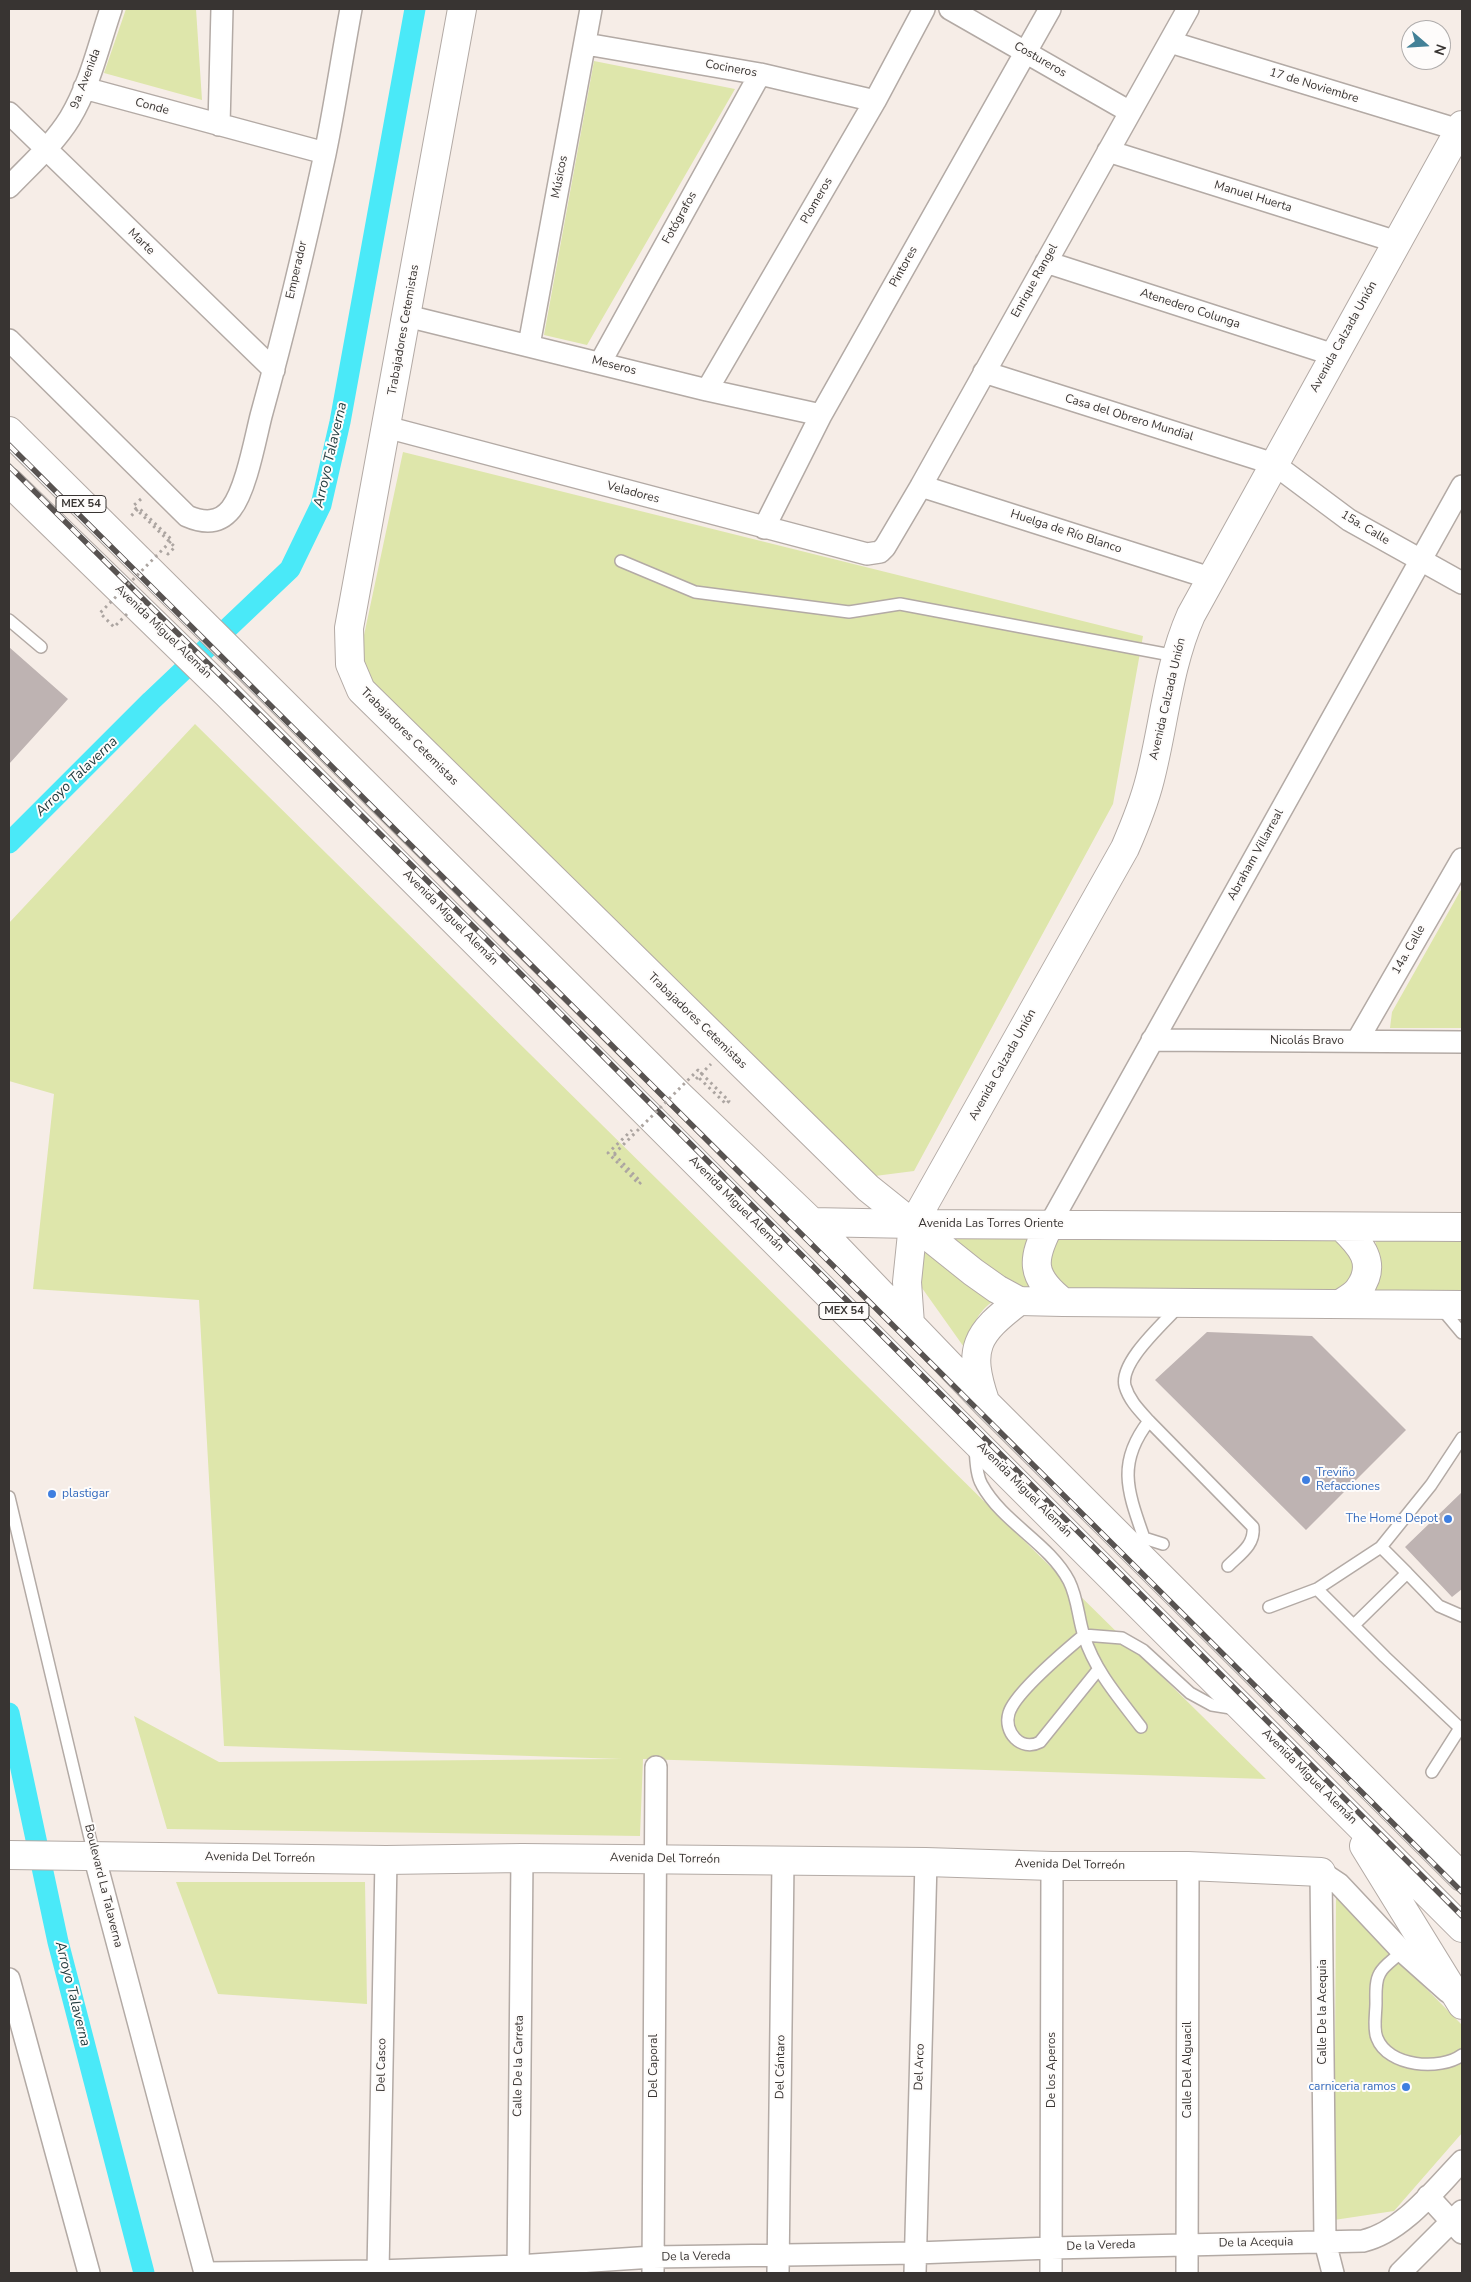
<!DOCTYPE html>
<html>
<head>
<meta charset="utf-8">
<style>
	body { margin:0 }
	#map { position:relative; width:1471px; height:2282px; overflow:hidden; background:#f6ede7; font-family:"Nunito Sans",sans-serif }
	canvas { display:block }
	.frame { position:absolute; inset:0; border:10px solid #383432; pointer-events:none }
	.north { position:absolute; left:1401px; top:20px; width:50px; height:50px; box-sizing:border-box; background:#fefcfb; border:1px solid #afacab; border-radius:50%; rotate:109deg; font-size:14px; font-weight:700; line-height:20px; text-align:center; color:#383432 }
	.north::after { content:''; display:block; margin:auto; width:18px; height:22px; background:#438197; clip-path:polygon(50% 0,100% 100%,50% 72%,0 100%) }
</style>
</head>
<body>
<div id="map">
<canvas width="1471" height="2282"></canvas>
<div class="frame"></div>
<div class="north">N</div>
</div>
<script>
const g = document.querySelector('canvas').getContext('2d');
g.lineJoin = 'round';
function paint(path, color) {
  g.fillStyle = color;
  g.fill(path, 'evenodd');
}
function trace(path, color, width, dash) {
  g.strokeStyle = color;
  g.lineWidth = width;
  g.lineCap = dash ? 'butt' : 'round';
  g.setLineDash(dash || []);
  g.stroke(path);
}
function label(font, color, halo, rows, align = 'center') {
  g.font = font + ' "Nunito Sans",sans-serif';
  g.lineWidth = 4;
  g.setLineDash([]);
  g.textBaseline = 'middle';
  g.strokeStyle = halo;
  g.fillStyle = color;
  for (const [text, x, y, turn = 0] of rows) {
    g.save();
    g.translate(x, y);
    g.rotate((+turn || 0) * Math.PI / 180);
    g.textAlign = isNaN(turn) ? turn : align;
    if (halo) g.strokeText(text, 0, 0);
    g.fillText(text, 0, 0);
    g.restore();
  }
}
paint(new Path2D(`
	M126,9H196L202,100L104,73Z
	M594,61L735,89L587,345L544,335Z
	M403,452L1143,636L1113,804L914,1171L875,1176L357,668Z
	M195,724L1266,1779L643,1759L640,1836L167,1829L134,1716L219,1762L622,1759L224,1746L199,1300L33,1289L54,1094L9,1081V923Z
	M1462,888V1028H1390L1392,1012Z
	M955,1231L1032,1236L1035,1293L1017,1292L952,1238Z
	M1060,1235L1341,1236L1358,1265L1340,1294L1059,1293L1046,1257Z
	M1375,1237L1462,1238V1295L1374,1294L1378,1263Z
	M921,1238L992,1302C975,1314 971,1331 966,1350L922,1288Z
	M176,1882H365L367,2004L218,1994Z
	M1336,1897L1462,2025V2133L1394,2211L1334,2220Z`), '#dee6ab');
trace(new Path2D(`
	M9,843L151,701L290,569L321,505L340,422L415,9
	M9,1713L58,1942L144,2273`), '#4ae9f8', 21);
paint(new Path2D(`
	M9,647L68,699L9,764Z
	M1207,1332L1312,1336L1406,1430L1306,1530L1155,1380Z
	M1462,1492V1589L1452,1597L1405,1547Z`), '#beb3b2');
const lane = new Path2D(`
	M621,561L695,592L849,612L900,604L1176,656
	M9,620L41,647
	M1441,1308L1462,1333
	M1149,1421C1139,1410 1129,1400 1125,1386C1119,1362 1164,1323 1179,1306
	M975,1448C976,1459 976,1475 982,1485C1003,1523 1049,1543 1069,1581C1078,1599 1078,1618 1084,1636C1095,1671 1119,1698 1141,1727
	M9,1497L94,1855
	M1144,1538C1128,1492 1116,1463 1149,1421L1253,1527C1255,1545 1240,1554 1228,1566
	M1140,1541L1144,1538L1163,1544
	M1381,1547L1431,1485L1462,1438
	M1317,1589L1381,1547L1407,1573
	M1269,1607L1317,1589L1385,1657L1460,1728L1432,1772
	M1354,1625L1407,1573L1439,1606L1462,1616
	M1098,1670L1040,1742C1021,1752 1003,1732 1009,1713C1015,1693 1066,1650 1084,1635L1122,1638L1143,1650L1190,1693L1212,1705L1237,1709
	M1402,1951C1396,1958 1384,1965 1380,1973C1375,1981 1376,1994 1376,2003C1376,2013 1373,2029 1377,2038C1388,2067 1440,2071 1462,2055`);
const street = new Path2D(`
	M950,9L1130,112
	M1170,42L1459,130
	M586,44L760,74L875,101
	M84,88L325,153
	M9,113L274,370
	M219,125L222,9
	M1108,151L1397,242
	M9,187C30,165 54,144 70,118C90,85 99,44 111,9
	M1046,262L1334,355
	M407,316L707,390L821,415
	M9,340L187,516C203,523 219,524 231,509C246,490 255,440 261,416C285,329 306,242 325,154C335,106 342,57 351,9
	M529,345L591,9
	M600,363L760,74
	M984,372L1274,464L1349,520L1462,583
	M707,390L875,101L924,9
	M386,427L867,554L880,552L885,547L921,486L1188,9
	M921,486L1210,578
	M764,528L821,415L1050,9
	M1152,1040L1462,1042
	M1357,1041L1462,859
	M1050,1224L1462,486
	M94,1855L205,2273
	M1321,1872L1325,2242L1333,2273
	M1321,1872L1339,1884L1402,1951L1448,1992
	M9,1979L89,2273
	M1428,2196L1462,2233
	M378,2271L386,1860
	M205,2273L378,2271L518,2266L653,2257L916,2253L1051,2248L1363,2241C1402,2232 1435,2189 1462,2161
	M518,2273L522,1858
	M653,2273L656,1767
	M778,2273L783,1861
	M915,2273L926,1862
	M1051,2273L1052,1866
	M1187,2273L1188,1866
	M1400,2273L1462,2211`);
const secondary = new Path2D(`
	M462,9L349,628L350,664L361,690L868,1188L973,1272L997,1289L1019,1301L1063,1302L1462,1305
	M913,1224L1125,848C1135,825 1144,803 1150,779C1164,725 1168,667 1191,615L1462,125
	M913,1224L1462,1227
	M1050,1224C1031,1260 1030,1276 1063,1302
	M1340,1304C1346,1300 1355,1295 1359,1289C1378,1263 1360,1244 1342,1227
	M9,1855L386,1860L522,1858L926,1862L1052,1866H1188L1321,1872`);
const highway = new Path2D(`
	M9,431L680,1096L812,1222L987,1404L1462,1877
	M9,482L227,694L1462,1928
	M812,1222L913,1224L907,1282L910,1324
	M985,1401C967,1348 976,1334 1019,1301
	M1364,1846L1462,2005`);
trace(lane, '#b3aaa5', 14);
trace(street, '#b3aaa5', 24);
trace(secondary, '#b3aaa5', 30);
trace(highway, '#b3aaa5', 30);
trace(new Path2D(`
	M141,499L133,506L175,547L168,554L166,552
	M696,1079L711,1064
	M614,1154L641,1182L639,1184L608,1153L632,1130`), '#aca5a1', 3, [2.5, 4]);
trace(lane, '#fff', 11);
trace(street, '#fff', 21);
trace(secondary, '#fff', 28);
trace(highway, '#fff', 28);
const rail = new Path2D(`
	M9,445L1462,1892
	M9,466L483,936L1462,1916`);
trace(rail, '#585351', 5.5);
trace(rail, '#fefcfb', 4, [11]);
trace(new Path2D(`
	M127,614L114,627L100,613L172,540L139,508L130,517
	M614,1154L698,1070L729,1101L726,1104L698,1077`), '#aca5a1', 3, [2.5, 4]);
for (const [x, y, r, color] of [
	[1306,1480,5,"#3f7fe0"],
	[52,1494,5,"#3f7fe0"],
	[1448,1519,5,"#3f7fe0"],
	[1406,2087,5,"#3f7fe0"]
]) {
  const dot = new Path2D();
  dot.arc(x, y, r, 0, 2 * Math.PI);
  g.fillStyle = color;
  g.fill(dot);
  trace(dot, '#fefcfb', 2);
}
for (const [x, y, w] of [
	[81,504,50],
	[844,1311,50]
]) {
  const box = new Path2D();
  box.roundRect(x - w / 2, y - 8.5, w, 17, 4);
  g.fillStyle = '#fefcfb';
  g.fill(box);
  trace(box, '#383432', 1);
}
label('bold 11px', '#383432', null, [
	["MEX 54",81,504],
	["MEX 54",844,1311]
]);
label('12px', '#383432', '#fefcfb', [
	["Costureros",1040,60,30],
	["Cocineros",731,69,10],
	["9a. Avenida",86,79,-69],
	["17 de Noviembre",1314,86,17],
	["Conde",152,107,15],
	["Músicos",560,177,-79],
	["Manuel Huerta",1253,197,17],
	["Plomeros",817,201,-60],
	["Fotógrafos",680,218,-61],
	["Marte",141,242,44],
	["Pintores",904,267,-61],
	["Emperador",297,270,-77],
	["Enrique Rangel",1035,281,-61],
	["Atenedero Colunga",1190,309,18],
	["Trabajadores Cetemistas",404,330,-80],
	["Avenida Calzada Unión",1344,337,-61],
	["Meseros",614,366,14],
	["Casa del Obrero Mundial",1129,418,17],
	["Veladores",633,493,15],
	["15a. Calle",1365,528,31],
	["Huelga de Río Blanco",1066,532,18],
	["Avenida Miguel Alemán",163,632,44],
	["Avenida Calzada Unión",1168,699,-77],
	["Trabajadores Cetemistas",409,737,45],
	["Abraham Villarreal",1256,855,-61],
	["Avenida Miguel Alemán",450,918,45],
	["14a. Calle",1409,950,-60],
	["Trabajadores Cetemistas",697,1021,44],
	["Nicolás Bravo",1307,1041],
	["Avenida Calzada Unión",1003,1065,-61],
	["Avenida Miguel Alemán",736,1204,45],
	["Avenida Las Torres Oriente",991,1224],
	["Avenida Miguel Alemán",1024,1490,45],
	["Avenida Miguel Alemán",1309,1777,45],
	["Avenida Del Torreón",260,1858,1],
	["Avenida Del Torreón",665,1859,1],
	["Avenida Del Torreón",1070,1865,1],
	["Boulevard La Talaverna",103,1886,76],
	["Calle De la Acequia",1323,2012,-90],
	["Del Casco",382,2065,-89],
	["Calle De la Carreta",519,2066,-89],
	["Del Caporal",654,2066,-90],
	["Del Cántaro",781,2067,-89],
	["Del Arco",920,2067,-88],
	["De los Aperos",1052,2070,-90],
	["Calle Del Alguacil",1188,2070,-90],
	["De la Acequia",1256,2243,-1],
	["De la Vereda",1101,2246,-2],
	["De la Vereda",696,2257,-1]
]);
label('12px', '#366cbe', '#fefcfb', [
	["Treviño",1316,1473],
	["Refacciones",1316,1487],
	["plastigar",62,1494],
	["The Home Depot",1438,1519,"right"],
	["carniceria ramos",1396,2087,"right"]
], 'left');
label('italic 14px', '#233c3f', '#fefcfb', [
	["Arroyo Talaverna",331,455,-77],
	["Arroyo Talaverna",77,777,-44],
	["Arroyo Talaverna",72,1994,76]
]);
</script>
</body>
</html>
